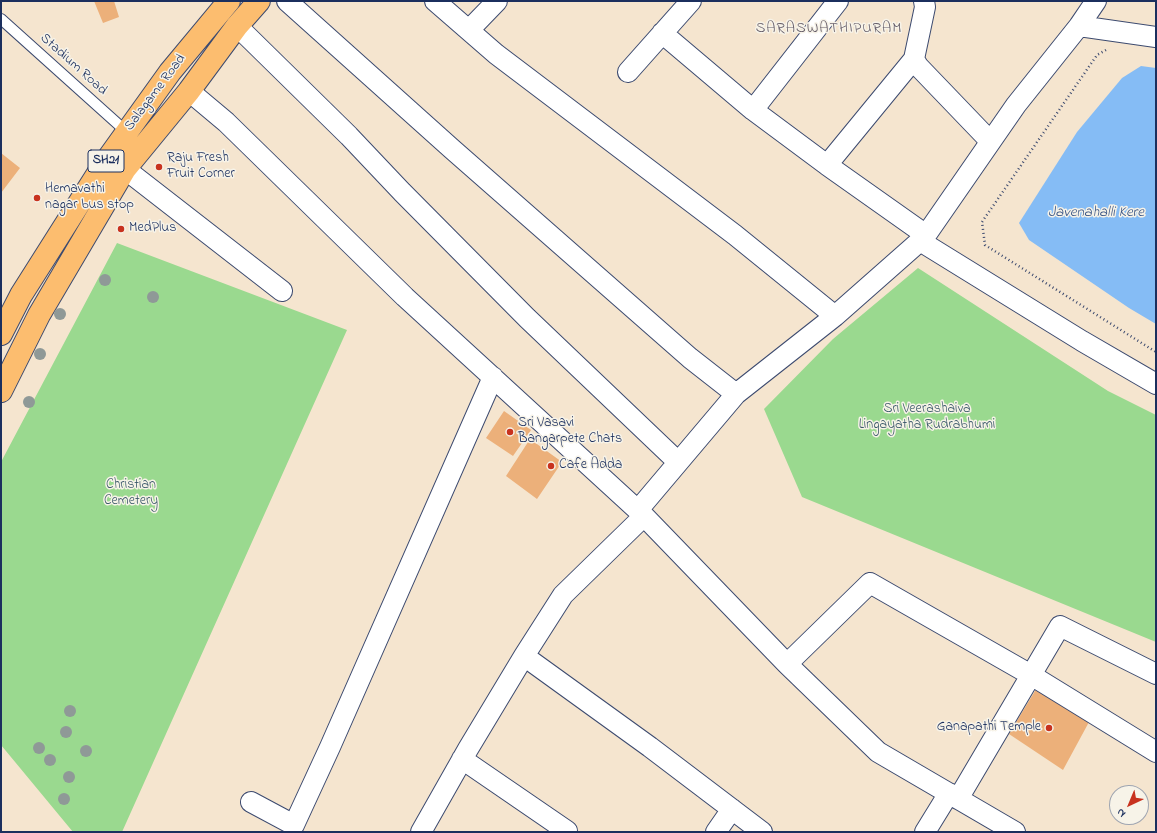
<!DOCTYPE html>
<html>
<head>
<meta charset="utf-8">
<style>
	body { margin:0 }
	#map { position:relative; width:1157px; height:833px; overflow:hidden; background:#f5e5cf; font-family:"Indie Flower",sans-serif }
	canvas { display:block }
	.frame { position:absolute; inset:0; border:2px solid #1b2f5e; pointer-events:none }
	.north { position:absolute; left:1109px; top:785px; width:40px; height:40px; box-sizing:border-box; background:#f7f3e8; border:1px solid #9fa5b1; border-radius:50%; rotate:224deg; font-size:11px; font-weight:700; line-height:16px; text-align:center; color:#1b2f5e }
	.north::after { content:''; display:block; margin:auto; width:14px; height:18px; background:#c8321e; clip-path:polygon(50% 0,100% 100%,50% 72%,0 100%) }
</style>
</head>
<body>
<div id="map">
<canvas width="1157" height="833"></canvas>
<div class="frame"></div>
<div class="north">N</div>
</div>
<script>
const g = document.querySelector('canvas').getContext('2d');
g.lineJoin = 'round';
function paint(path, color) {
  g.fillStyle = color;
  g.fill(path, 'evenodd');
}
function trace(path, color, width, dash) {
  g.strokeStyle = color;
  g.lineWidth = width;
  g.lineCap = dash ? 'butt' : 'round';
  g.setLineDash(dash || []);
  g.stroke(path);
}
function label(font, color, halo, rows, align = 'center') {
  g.font = font + ' "Indie Flower",sans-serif';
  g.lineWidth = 3;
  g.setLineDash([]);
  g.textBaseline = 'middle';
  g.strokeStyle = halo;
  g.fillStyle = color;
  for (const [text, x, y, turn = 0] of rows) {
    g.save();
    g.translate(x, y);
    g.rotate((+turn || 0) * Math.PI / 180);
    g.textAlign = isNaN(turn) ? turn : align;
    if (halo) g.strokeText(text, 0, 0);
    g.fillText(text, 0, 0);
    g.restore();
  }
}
paint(new Path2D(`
	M117,243L347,330L122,832H73L1,745V462Z
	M918,268L1108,391L1156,415V642L802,497L764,409L833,339Z`), '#9ad98f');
paint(new Path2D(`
	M1141,66L1156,68V324L1129,308L1029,240L1019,223L1077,132L1122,78Z`), '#85bcf5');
paint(new Path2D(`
	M94,1H114L119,17L103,23Z
	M1,153L20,168L1,193Z
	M504,411L531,430L513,456L486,438Z
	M530,439L562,462L537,499L506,476Z
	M1038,686L1089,722L1063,770L1009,734Z`), '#ecb07a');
const lane = new Path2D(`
	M1,19L129,134`);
const street = new Path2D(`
	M287,1L452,149L690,358L736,394L638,510
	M435,1L496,54L735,235L835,316L920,241L1082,341L1156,384
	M924,1L925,7L914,59L918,66L990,141
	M237,26L349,136L402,192L527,318L678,462
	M1079,26L1156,37
	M469,30L497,1
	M662,33L753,110L827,165L926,235
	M628,72L691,1
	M189,91L226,122L405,297L644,516L787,664L878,752L1015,832
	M753,110L838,1
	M827,165L914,59
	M125,169L282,291
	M920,241L926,235L1016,105L1079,26L1096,1
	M736,394L835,316
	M524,656L650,747L762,832
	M787,664L870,583L1031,675L1156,752
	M462,759L567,831V832
	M958,799L1060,626L1156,674
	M251,802L294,825L330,747L493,377
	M421,832L468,749L524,656L563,595L644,516
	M716,832L732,809
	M925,832L949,793`);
const primary = new Path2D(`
	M1,334L21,295L104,164L170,72L229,1
	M1,391L39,315L125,169L189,91L237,26L259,1`);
trace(lane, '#3c4a6f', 12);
trace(street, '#3c4a6f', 22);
trace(primary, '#3c4a6f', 24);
trace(new Path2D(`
	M1106,50L1097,55L982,222L985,245L1156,352`), '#3c4a6f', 2.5, [1, 3]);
trace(lane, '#fff', 10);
trace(street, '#fff', 20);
trace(primary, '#fcbd6f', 22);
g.fillStyle = '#8f9997';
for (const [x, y] of [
	[105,280],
	[153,297],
	[60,314],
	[40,354],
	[29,402],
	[70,711],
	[66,732],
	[39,748],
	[86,751],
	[50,760],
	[69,777],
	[64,799]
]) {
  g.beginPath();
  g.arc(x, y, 6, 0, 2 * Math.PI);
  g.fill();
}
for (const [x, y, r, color] of [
	[159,167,4,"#c8321e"],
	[37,198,4,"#c8321e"],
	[121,229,4,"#c8321e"],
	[510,432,4,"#c8321e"],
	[551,466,4,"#c8321e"],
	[1049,728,4,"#c8321e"]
]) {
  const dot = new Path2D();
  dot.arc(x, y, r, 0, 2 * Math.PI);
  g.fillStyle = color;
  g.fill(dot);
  trace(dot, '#f7f3e8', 1.5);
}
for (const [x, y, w] of [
	[106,161,36]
]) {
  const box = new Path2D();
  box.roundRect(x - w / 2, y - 11, w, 22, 3);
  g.fillStyle = '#f7f3e8';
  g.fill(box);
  trace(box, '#1b2f5e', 1);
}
label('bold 13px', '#1b2f5e', null, [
	["SH21",106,161]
]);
label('14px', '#1b2f5e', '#f7f3e8', [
	["Stadium Road",73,65,42],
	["Salagame Road",156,93,-53]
]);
label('14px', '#1b2f5e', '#f7f3e8', [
	["Raju Fresh",167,159],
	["Fruit Corner",167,175],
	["Hemavathi",45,190],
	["nagar bus stop",45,206],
	["MedPlus",129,229],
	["Sri Vasavi",518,424],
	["Bangarpete Chats",518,440],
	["Cafe Adda",559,466],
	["Ganapathi Temple",1041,728,"right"]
], 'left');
label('14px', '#3b5a6a', '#f7f3e8', [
	["Sri Veerashaiva",927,410],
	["Lingayatha Rudrabhumi",927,426],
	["Christian",131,486],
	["Cemetery",131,502]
]);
g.letterSpacing = '1px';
label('15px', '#645c68', '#f7f3e8', [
	["SARASWATHIPURAM",829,30]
]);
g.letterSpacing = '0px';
label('italic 15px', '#365284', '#f7f3e8', [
	["Javenahalli Kere",1096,214]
]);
</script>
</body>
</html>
